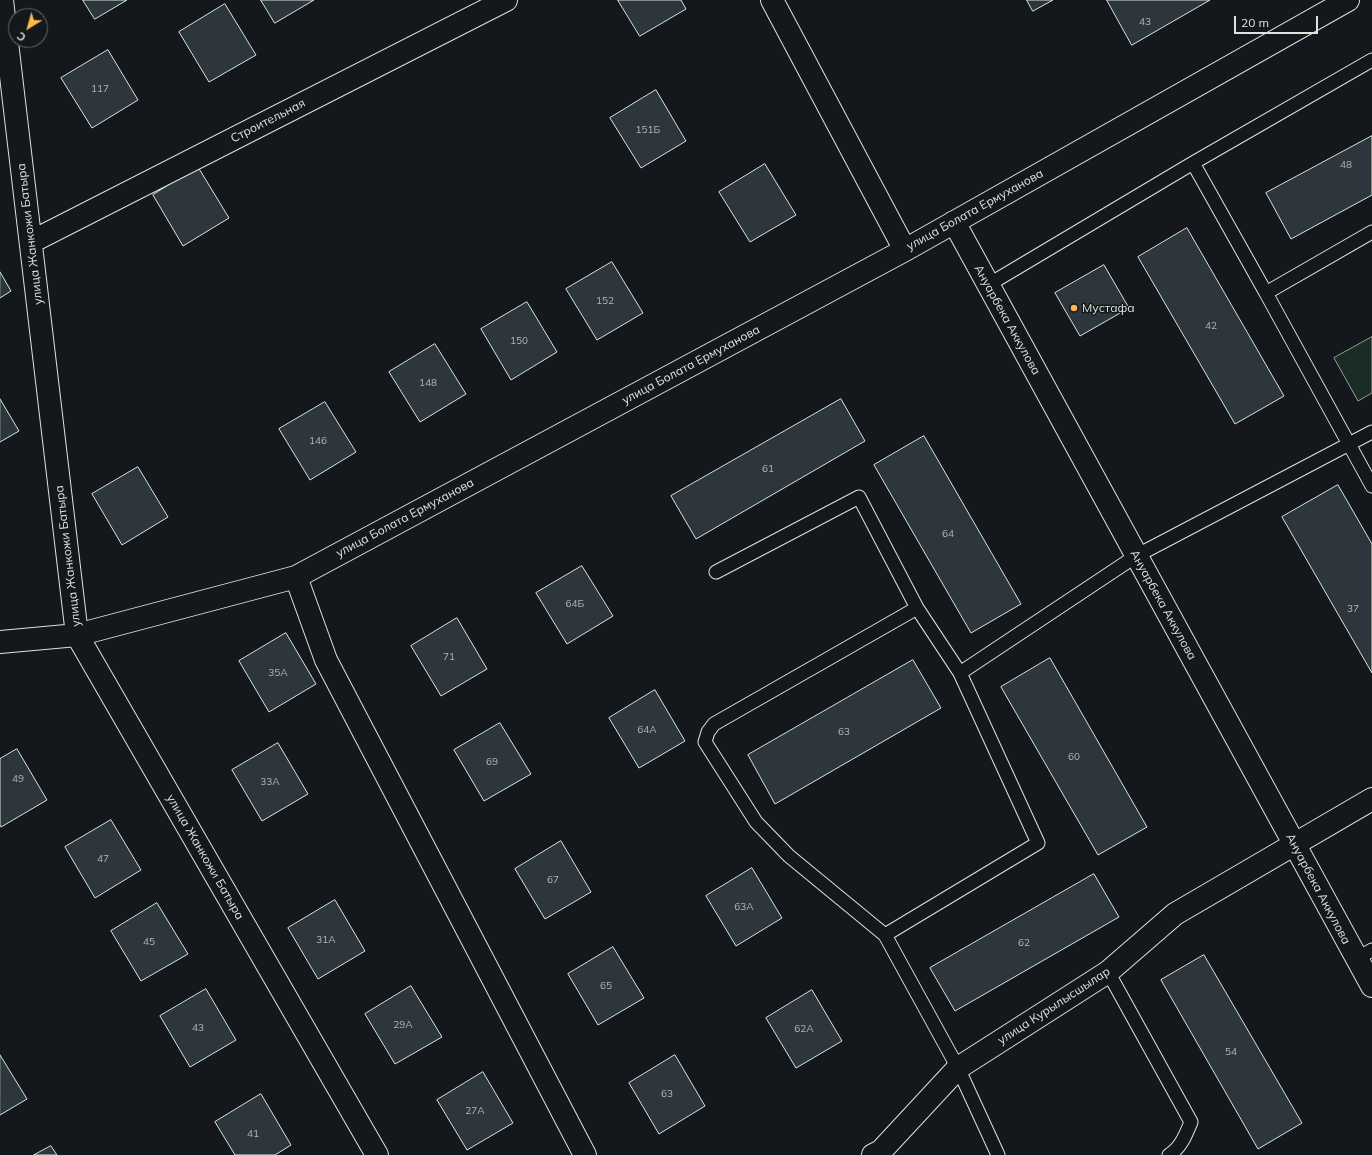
<!DOCTYPE html>
<html>
<head>
<meta charset="utf-8">
<style>
	body { margin:0 }
	#map { position:relative; width:1372px; height:1155px; overflow:hidden; background:#14181c; font-family:Mulish,sans-serif }
	canvas { display:block }
	.north { position:absolute; left:8px; top:8px; width:40px; height:40px; box-sizing:border-box; background:#14181c; border:1px solid #626a69; border-radius:50%; rotate:217deg; font-size:11px; font-weight:700; line-height:16px; text-align:center; color:#d8e6dc }
	.north::after { content:''; display:block; margin:auto; width:14px; height:18px; background:#ffb74d; clip-path:polygon(50% 0,100% 100%,50% 72%,0 100%) }
	.scale { position:absolute; left:1234px; top:16px; width:84px; height:18px; box-sizing:border-box; border:2px solid #d8e6dc; border-top:0; padding-left:5px; font-size:12px; line-height:14px; white-space:nowrap; color:#d8e6dc; -webkit-text-stroke:3px #14181c; paint-order:stroke }
</style>
</head>
<body>
<div id="map">
<canvas width="1372" height="1155"></canvas>
<div class="north">С</div>
<div class="scale">20 m</div>
</div>
<script>
const g = document.querySelector('canvas').getContext('2d');
g.lineJoin = 'round';
function paint(path, color) {
  g.fillStyle = color;
  g.fill(path, 'evenodd');
}
function trace(path, color, width, dash) {
  g.strokeStyle = color;
  g.lineWidth = width;
  g.lineCap = dash ? 'butt' : 'round';
  g.setLineDash(dash || []);
  g.stroke(path);
}
function label(font, color, halo, rows, align = 'center') {
  g.font = font + ' Mulish,sans-serif';
  g.lineWidth = 3;
  g.setLineDash([]);
  g.textBaseline = 'middle';
  g.strokeStyle = halo;
  g.fillStyle = color;
  for (const [text, x, y, turn = 0] of rows) {
    g.save();
    g.translate(x, y);
    g.rotate((+turn || 0) * Math.PI / 180);
    g.textAlign = isNaN(turn) ? turn : align;
    if (halo) g.strokeText(text, 0, 0);
    g.fillText(text, 0, 0);
    g.restore();
  }
}
const green = new Path2D(`
	M1372,337V393L1358,401L1334,358Z`);
paint(green, '#1a2d24');
trace(green, '#939e99', 1);
const building = new Path2D(`
	M83,0H127L95,19Z
	M261,0H314L275,23Z
	M618,0H681L686,9L640,36Z
	M1027,0H1053L1033,11Z
	M1107,0H1210L1132,45Z
	M225,4L256,55L209,82L179,32Z
	M108,50L138,100L92,128L61,78Z
	M656,90L686,141L641,168L610,118Z
	M1372,136V195L1291,239L1266,193Z
	M765,164L796,215L750,242L719,192Z
	M198,167L229,218L183,246L153,195Z
	M1187,228L1284,396L1235,424L1138,257Z
	M612,262L643,313L597,340L566,289Z
	M1104,265L1129,308L1080,336L1055,293Z
	M0,272L11,291L0,298Z
	M527,302L557,352L511,380L481,329Z
	M435,344L466,394L420,422L389,372Z
	M0,399L19,431L0,442Z
	M841,399L865,441L696,539L671,496Z
	M325,402L356,452L310,480L279,429Z
	M924,436L1021,604L971,633L874,465Z
	M138,467L168,517L122,545L92,494Z
	M1338,485L1372,544V673L1282,517Z
	M582,566L613,616L567,644L536,593Z
	M457,618L487,669L441,696L411,646Z
	M286,633L316,684L269,712L239,661Z
	M1050,658L1147,827L1098,855L1001,687Z
	M913,660L941,708L775,804L748,755Z
	M655,690L685,741L639,768L609,718Z
	M500,723L531,774L484,801L454,750Z
	M278,743L308,794L262,821L232,770Z
	M17,749L47,800L1,827L0,825V759Z
	M111,820L141,870L95,898L65,847Z
	M561,841L591,892L545,919L515,869Z
	M752,868L782,918L736,946L706,896Z
	M1094,874L1119,917L955,1011L930,968Z
	M335,900L365,951L318,979L288,928Z
	M157,903L188,954L141,981L111,931Z
	M613,947L644,998L598,1025L568,974Z
	M1204,955L1302,1123L1258,1149L1161,980Z
	M411,986L442,1037L395,1064L365,1014Z
	M206,989L236,1040L190,1067L160,1016Z
	M812,990L842,1041L796,1068L766,1018Z
	M0,1055L27,1099L0,1115Z
	M675,1055L705,1106L659,1134L629,1083Z
	M483,1072L513,1123L467,1150L437,1100Z
	M261,1094L291,1145L275,1155H235L215,1122Z
	M51,1146L57,1155H34Z`);
paint(building, '#2c363c');
trace(building, '#d8e6dc', 1);
const service = new Path2D(`
	M1193,163L1266,293
	M1372,232L1266,293L1372,486
	M988,285L1193,163L1372,60
	M716,572L859,497L917,608
	M885,935L789,856L756,822L705,742L708,732L714,724L917,608L960,673
	M1356,959L1372,950
	M1108,972L1191,1122C1186,1134 1181,1148 1169,1155
	M998,1155L958,1068L885,935L1038,843L960,673L1136,556L1372,432`);
const minor = new Path2D(`
	M2,0L77,635L377,1155
	M772,0L905,250
	M954,222L1372,986
	M31,242L506,0
	M296,577L326,660L585,1155
	M0,642L77,635L296,577L905,250L1348,0
	M873,1155L881,1151L958,1068L1108,972L1175,914L1372,799`);
trace(service, '#d8e6dc', 15);
trace(minor, '#d8e6dc', 24);
trace(service, '#14181c', 13);
trace(minor, '#14181c', 22);
for (const [x, y, r, color] of [
	[1074,308,4,"#ffb74d"]
]) {
  const dot = new Path2D();
  dot.arc(x, y, r, 0, 2 * Math.PI);
  g.fillStyle = color;
  g.fill(dot);
  trace(dot, '#14181c', 1.5);
}
label('10px', '#adbab4', null, [
	["43",1145,22],
	["117",100,89],
	["151Б",648,130],
	["48",1346,165],
	["152",605,301],
	["42",1211,326],
	["150",519,341],
	["148",428,383],
	["146",318,441],
	["61",768,469],
	["64",948,534],
	["64Б",575,604],
	["37",1353,609],
	["71",449,657],
	["35А",278,673],
	["64А",647,730],
	["63",844,732],
	["60",1074,757],
	["69",492,762],
	["49",18,779],
	["33А",270,782],
	["47",103,859],
	["67",553,880],
	["63А",744,907],
	["31А",326,940],
	["45",149,942],
	["62",1024,943],
	["65",606,986],
	["29А",403,1025],
	["43",198,1028],
	["62А",804,1029],
	["54",1231,1052],
	["63",667,1094],
	["27А",475,1111],
	["41",253,1134]
]);
label('12px', '#d8e6dc', '#14181c', [
	["Строительная",268,121,-27],
	["улица Болата Ермуханова",975,210,-29],
	["улица Жанкожи Батыра",30,234,-97],
	["Ануарбека Аккулова",1007,320,61],
	["улица Болата Ермуханова",691,365,-28],
	["улица Болата Ермуханова",405,518,-28],
	["улица Жанкожи Батыра",68,556,-97],
	["Ануарбека Аккулова",1163,605,61],
	["улица Жанкожи Батыра",205,857,60],
	["Ануарбека Аккулова",1318,889,62],
	["улица Курылысшылар",1054,1006,-33]
]);
label('12px', '#d8e6dc', '#14181c', [
	["Мустафа",1082,308]
], 'left');
</script>
</body>
</html>
